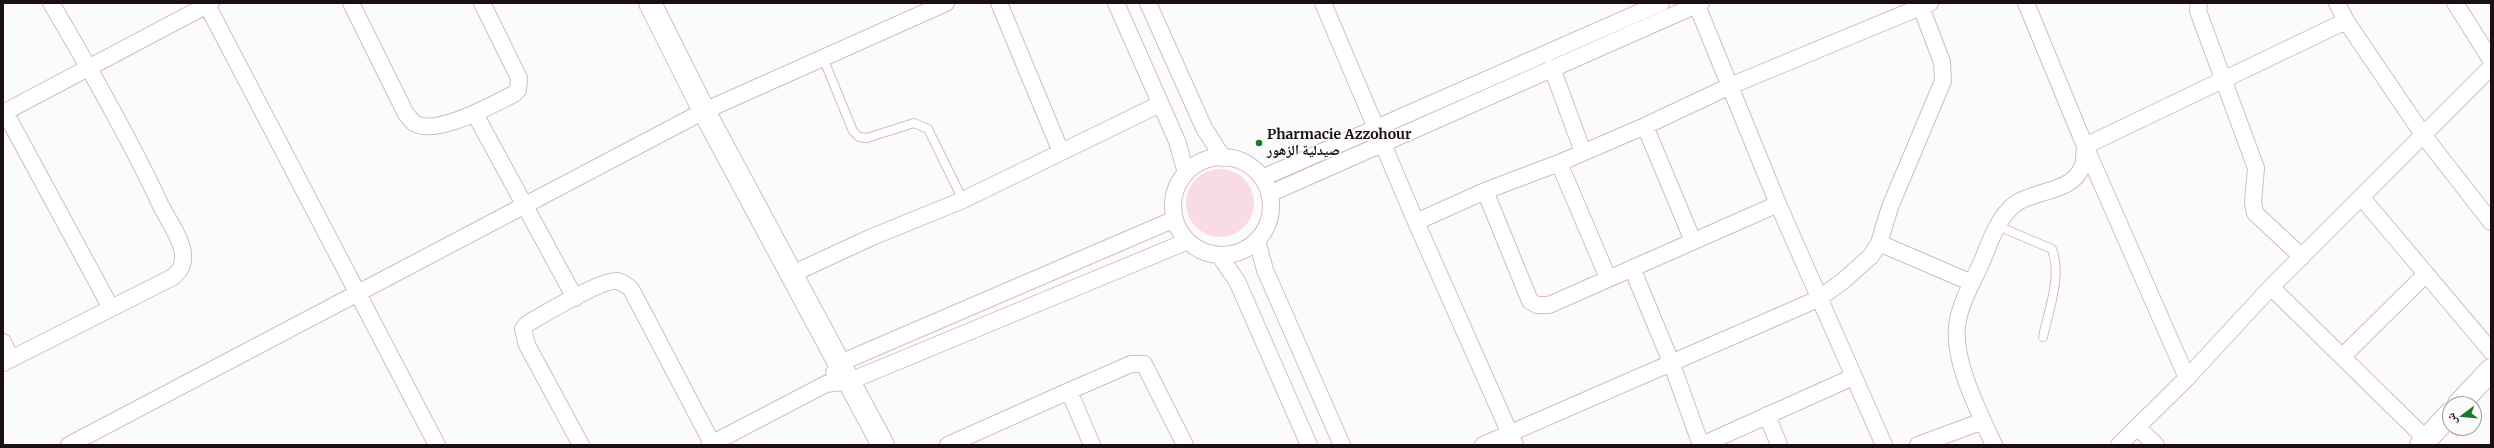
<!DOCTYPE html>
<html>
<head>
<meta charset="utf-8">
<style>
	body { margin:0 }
	#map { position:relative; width:2494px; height:448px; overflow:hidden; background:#fbfbfb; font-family:Merriweather,"Noto Naskh Arabic",serif }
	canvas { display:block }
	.frame { position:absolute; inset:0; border:4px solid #1a1014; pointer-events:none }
	.north { position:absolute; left:2442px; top:396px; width:40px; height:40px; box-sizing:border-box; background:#fbfbfb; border:1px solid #a19d9f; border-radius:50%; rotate:254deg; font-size:11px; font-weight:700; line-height:16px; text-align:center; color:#1a1014 }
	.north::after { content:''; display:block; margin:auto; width:14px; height:18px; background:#18792b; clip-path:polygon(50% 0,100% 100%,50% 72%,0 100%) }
</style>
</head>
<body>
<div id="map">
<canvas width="2494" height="448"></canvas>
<div class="frame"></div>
<div class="north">ش</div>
</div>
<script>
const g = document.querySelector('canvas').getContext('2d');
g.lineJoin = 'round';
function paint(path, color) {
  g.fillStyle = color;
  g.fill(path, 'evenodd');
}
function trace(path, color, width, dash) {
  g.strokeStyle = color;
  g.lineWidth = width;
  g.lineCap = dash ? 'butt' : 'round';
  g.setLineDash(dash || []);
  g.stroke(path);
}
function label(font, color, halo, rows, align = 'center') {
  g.font = font + ' Merriweather,"Noto Naskh Arabic",serif';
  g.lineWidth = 3.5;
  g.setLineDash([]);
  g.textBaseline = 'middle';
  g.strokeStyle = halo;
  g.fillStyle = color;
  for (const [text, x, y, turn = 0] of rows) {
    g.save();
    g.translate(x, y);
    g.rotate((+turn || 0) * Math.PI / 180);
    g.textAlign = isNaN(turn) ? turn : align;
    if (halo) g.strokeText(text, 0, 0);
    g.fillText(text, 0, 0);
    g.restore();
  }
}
paint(new Path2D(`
	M1186 203a34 34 0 1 1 68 0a34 34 0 1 1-68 0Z`), '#f9dbe5');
const service = new Path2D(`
	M823,58L853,131L859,137L867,138L914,123L928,129L963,200
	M1998,226L2052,249C2062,276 2049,309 2043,337`);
const minor = new Path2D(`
	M206,3L437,445
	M351,3L406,114C408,116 411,120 414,123C436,137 493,104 514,94L518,90L519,78L482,3
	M999,3L1061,152
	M1116,3L1177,141L1186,173
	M1148,3L1204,128L1223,158
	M1323,3L1416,222L1515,445
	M1696,3L1778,204L1884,445
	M2026,3L2085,146L2187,378
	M2199,3L2198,11L2256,168L2253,203L2255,213L2302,257
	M2337,3L2346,21L2424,136L2491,222
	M2455,3L2491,60
	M1552,68L1583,152
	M5,112L111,308
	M3,113L211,3
	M475,114L575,298
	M1645,126L1693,241
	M1173 206a49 49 0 1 1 98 0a49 49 0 1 1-98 0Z
	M1559,163L1608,278
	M1262,178L1661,3
	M1485,191L1530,301L1537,305H1549L1778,204
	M1269,194L1701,3
	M2362,198L2491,351
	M1416,222L1485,191L1559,163L1645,126L1730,86L1930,3
	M1257,240L1265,270L1342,445
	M1879,243L1972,283
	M1219,255L1237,281L1309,445
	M1632,268L1671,362L1701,445
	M792,274L872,237L963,200L1160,104
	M2271,287L2426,439
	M3,342L11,359
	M2342,357L2426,274
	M3,363L173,277C181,270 184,264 183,253C181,238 168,220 161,206C129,137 90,69 51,3
	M834,373L840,363L1175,219
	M1069,391L1131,364H1144L1185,445
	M1767,415L1779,445
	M2138,428L2156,445
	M69,445L704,111L946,3
	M581,445L527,345L523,329L527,324C542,315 603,279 617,281C623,282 627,286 631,289L713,445
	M709,445L826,384L850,381L1188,241
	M948,445L1069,391L1092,445
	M1483,445L1818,299L1843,281L1871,256L1879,243L1890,207L1943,81L1942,62L1921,7
	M1702,445L1853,377
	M1918,445L1983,421
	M1994,445C1980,414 1953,362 1957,327C1959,304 1974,280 1983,259C1990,241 1999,216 2015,204C2034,190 2072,193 2082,167C2085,162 2084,153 2085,146L2346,21
	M2119,445L2187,378L2271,287L2491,67`);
const secondary = new Path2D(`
	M650,3L704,111L883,445
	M2459,404L2491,370
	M2421,445L2450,414`);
trace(service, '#d7bac3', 10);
trace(minor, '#d7bac3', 18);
trace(secondary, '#d7bac3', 24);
trace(service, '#fff', 8);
trace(minor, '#fff', 16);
trace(secondary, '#fff', 22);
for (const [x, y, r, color] of [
	[1259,143,4,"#18792b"]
]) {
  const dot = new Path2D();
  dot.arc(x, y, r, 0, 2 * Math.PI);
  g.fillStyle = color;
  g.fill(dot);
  trace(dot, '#fbfbfb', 1.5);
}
label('bold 14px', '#1a1014', '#fbfbfb', [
	["Pharmacie Azzohour",1267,135],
	["صيدلية الزهور",1267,151]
], 'left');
</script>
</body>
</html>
